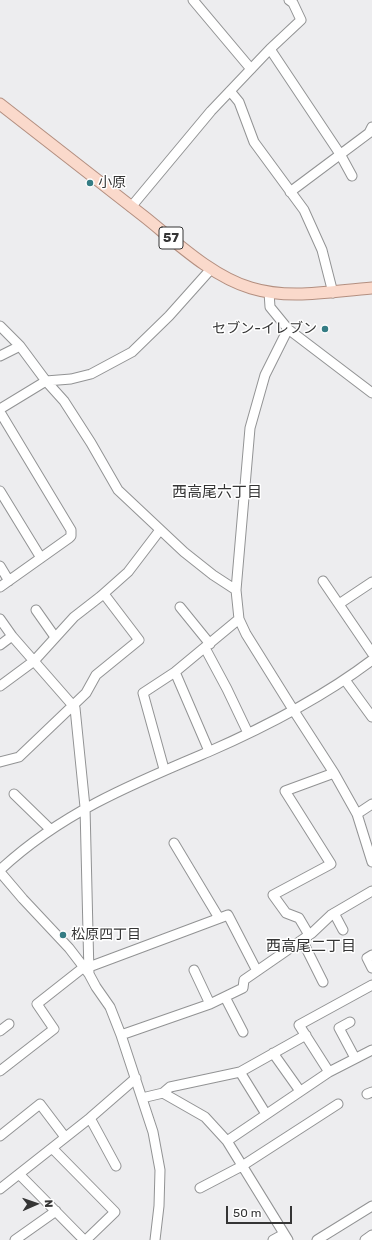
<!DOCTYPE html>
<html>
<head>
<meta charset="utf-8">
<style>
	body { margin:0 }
	#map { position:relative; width:372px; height:1240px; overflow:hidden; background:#ededef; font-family:Rubik,sans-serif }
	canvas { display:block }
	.north { position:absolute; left:16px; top:1184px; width:40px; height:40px; -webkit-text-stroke:3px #fff; paint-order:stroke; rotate:88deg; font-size:11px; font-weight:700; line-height:16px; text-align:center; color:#353535 }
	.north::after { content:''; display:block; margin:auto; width:14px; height:18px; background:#353535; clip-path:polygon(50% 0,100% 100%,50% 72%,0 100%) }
	.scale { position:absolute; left:226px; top:1206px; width:66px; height:18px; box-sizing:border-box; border:2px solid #353535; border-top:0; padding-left:5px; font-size:12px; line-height:14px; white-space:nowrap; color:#353535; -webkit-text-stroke:3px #fff; paint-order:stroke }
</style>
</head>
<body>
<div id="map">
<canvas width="372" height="1240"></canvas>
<div class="north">N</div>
<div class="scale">50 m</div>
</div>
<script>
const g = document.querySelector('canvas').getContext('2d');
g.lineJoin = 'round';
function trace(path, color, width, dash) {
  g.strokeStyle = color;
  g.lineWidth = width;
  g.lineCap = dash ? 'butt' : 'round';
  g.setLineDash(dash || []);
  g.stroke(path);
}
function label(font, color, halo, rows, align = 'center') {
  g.font = font + ' Rubik,"Noto Sans JP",sans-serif';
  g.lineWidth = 3;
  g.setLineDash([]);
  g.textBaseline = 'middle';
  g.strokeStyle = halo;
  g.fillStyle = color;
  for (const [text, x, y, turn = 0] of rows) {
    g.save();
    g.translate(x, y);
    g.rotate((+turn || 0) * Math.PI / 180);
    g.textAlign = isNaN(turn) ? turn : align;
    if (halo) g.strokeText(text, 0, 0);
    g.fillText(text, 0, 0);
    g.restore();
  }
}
const minor = new Path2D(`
	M193,0L251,69
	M270,49L340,154L352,176
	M230,91L239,102L254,142L304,210L322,250L333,293
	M290,192L369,133L372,127
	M131,207L211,111L270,49L301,20L293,3L289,0
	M269,292L270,307L288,329L372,393
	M0,326L20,346L46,381L64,401L91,443L118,490L184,552L213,575L236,590
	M288,329L265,375L250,428L236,590L239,619L246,634L294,711L334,773L357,814L372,862
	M0,356L20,346
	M0,409L46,381L71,379L91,374L132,352L169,316L211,269
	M0,412L71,530V536L69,538L0,587
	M0,491L41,558
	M0,566L9,581
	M323,581L372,653
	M339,604L372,582
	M180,607L210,644
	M36,610L55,637
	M0,619L12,636L0,645
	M12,636L75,708L85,807L89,974
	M205,648L227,689L248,733
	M175,672L209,751
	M345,680L372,717
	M0,686L34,661L74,617L101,596L128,572L160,530
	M0,762L19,757L86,693L96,675L139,640L104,594
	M164,769L143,693L175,672L239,619
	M14,794L50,829
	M357,814L372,804
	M174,843L219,918
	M0,870C61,813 132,784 208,752C265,727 322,698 372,660
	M0,872L23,899L69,948L89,974L96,987L110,1007L121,1035L153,1132L160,1170L159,1206L155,1240
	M334,913L343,930
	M309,935L299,918L286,913L273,895L331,864L285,791L334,773
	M302,940L323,982
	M372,955L367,958L372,968
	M89,967L228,915L257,971
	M194,970L210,1004
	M225,997L243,1032
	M350,1022L339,1028L355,1058
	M0,1031L9,1024
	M121,1035L210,1004L243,988L244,980L312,933L331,915L372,891
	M273,1053L300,1091
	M0,1071L54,1029L37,1004L84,967
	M240,1072L266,1114
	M329,1072L299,1025L372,985
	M163,1093L170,1087L240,1072L306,1035
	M367,1094L372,1092
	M142,1098L163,1093L205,1117L227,1141L288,1240
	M90,1118L116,1166
	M0,1136L40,1104L65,1137
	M227,1141L329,1072L372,1050
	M52,1148L115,1212L86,1240
	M19,1174L84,1240
	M200,1188L242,1166L338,1104
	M0,1189L90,1118L136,1078
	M15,1240L56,1211
	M273,1240L284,1234
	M317,1240L372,1206
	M365,1240L372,1235`);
const major = new Path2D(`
	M0,104C49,142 97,180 146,218C177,243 213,277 251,288C290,300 332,291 372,288`);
trace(minor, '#929394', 11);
trace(major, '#b38f80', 13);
trace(minor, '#fff', 9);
trace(major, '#fad9cb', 11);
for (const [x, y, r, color] of [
	[90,183,4,"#347c84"],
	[325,329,4,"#347c84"],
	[63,935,4,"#347c84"]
]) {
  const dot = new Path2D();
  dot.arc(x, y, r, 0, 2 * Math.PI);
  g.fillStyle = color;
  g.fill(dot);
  trace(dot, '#fff', 1.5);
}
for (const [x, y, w] of [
	[171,238,24]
]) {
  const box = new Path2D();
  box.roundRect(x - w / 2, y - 11, w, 22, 3);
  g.fillStyle = '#fff';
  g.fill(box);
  trace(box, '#353535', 1);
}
label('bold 13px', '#353535', null, [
	["57",171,238]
]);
label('14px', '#353535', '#fff', [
	["小原",98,183],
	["セブン-イレブン",317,329,"right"],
	["松原四丁目",71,935]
], 'left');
label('15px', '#353535', '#fff', [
	["西高尾六丁目",217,493],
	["西高尾二丁目",311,947]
]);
</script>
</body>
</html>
